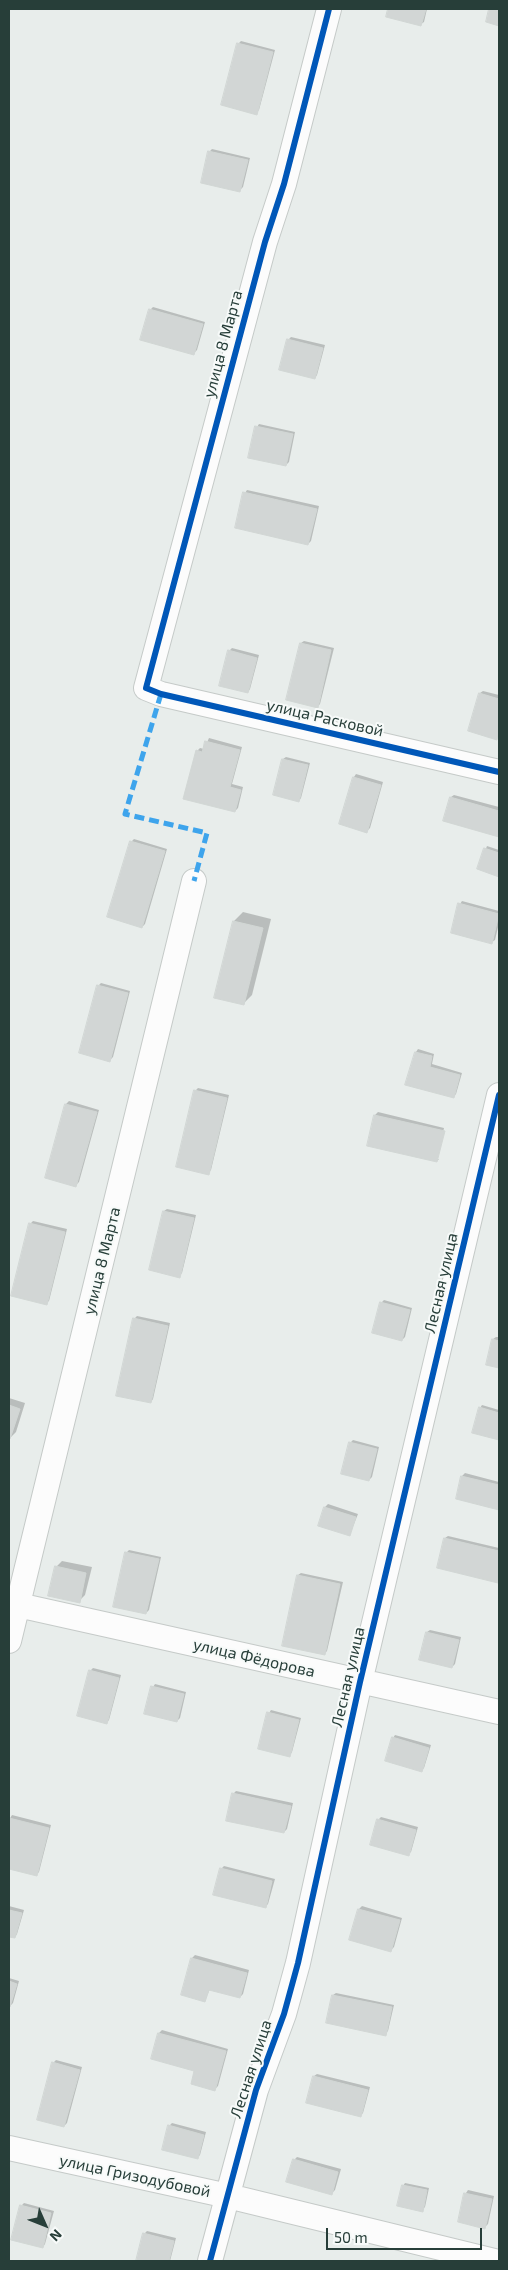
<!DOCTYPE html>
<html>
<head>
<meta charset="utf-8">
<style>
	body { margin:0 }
	#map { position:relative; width:508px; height:2270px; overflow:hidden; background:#e8edeb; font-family:"Exo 2",sans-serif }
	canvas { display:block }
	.frame { position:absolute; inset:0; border:10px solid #273e39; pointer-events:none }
	.north { position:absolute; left:20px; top:2200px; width:50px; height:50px; -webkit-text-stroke:4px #f7faf9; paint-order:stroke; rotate:134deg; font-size:14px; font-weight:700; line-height:20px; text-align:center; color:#273e39 }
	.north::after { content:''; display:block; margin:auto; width:18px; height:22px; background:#273e39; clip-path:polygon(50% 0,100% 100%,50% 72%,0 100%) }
	.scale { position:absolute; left:326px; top:2228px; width:156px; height:22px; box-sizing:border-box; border:2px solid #273e39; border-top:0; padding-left:6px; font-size:15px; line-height:18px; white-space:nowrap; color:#273e39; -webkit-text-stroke:4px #f7faf9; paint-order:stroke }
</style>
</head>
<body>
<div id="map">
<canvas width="508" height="2270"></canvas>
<div class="frame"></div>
<div class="north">N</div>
<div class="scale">50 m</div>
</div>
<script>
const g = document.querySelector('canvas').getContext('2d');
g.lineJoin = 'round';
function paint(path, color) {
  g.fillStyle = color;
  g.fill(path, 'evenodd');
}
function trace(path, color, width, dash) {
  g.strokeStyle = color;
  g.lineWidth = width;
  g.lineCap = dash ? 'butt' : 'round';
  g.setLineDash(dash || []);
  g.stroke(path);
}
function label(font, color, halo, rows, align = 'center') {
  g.font = font + ' "Exo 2",sans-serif';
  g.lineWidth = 4;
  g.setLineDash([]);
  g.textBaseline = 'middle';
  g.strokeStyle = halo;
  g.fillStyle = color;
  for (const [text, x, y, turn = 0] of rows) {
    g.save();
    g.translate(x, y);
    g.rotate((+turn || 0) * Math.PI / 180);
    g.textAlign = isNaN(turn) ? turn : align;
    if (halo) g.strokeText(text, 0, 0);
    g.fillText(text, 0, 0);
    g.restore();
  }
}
paint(new Path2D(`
	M390,9H427L424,22L421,24L388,16Z
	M241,41L275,50L259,110L256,113L238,44Z
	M212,149L250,158L243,187L240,190L209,152Z
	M153,307L205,322L197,350L194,353L150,310Z
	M291,337L325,345L317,375L315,378L288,340Z
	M259,424L295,432L289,462L286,465L257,427Z
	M247,490L319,506L311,541L308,544L245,493Z
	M304,641L334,648L320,704L317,707L301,643Z
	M232,648L259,655L250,689L248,692L229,651Z
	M483,691L499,695V736L497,738L480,693Z
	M209,738L242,747L232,784L243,787L238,808L235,811L197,751L200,748L204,749Z
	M286,757L310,763L301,798L299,801L283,759Z
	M356,774L383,782L370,828L367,831L354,777Z
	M454,795L499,807V836L444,821L451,797Z
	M134,839L167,849L145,924L142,927L131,842Z
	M487,846L499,850V875L478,869Z
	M462,901L499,911V923L495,940L492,942L460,904Z
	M243,912L271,919L252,995L243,1004L216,997L234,921Z
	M101,983L130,991L113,1057L110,1060L98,986Z
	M418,1049L434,1054L432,1064L462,1073L456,1094L453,1097L416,1052Z
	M198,1088L229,1095L211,1170L208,1173L195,1091Z
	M69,1101L99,1110L79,1182L76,1185L46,1177L66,1104Z
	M378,1112L444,1128L437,1159H439L437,1161L368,1145L375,1115Z
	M167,1209L196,1215L182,1273L179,1276L164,1211Z
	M33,1221L67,1229L49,1301L46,1303L30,1224Z
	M384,1300L412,1308L405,1337L402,1340L381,1303Z
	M137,1316L170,1323L153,1399L151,1402L134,1319Z
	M496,1337H499V1367L487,1364L493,1339Z
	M9,1398L25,1403L16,1432L10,1438Z
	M482,1405L499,1410V1439L473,1432L480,1408Z
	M353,1440L379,1447L372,1477L369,1480L350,1443Z
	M465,1473L499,1482V1509L457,1499L462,1476Z
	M328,1504L358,1514L350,1534L325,1507Z
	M448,1536L499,1548V1581L438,1567L445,1538Z
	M129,1550L161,1557L149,1610L146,1613L126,1553Z
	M62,1561L92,1567L85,1595L79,1601L56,1567Z
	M301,1573L343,1582L327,1651L324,1654L298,1575Z
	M430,1630L461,1637L455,1664L452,1667L427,1632Z
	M93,1668L121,1675L109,1720L106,1723L90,1671Z
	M155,1684L186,1692L180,1718L177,1721L153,1687Z
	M271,1710L301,1718L292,1752L290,1755L269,1713Z
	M395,1735L431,1745L424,1768L421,1771L393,1738Z
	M236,1791L293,1803L287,1829L284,1832L233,1794Z
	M12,1815L51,1825L39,1872L36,1875L9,1868V1820Z
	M381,1817L418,1827L411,1852L408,1854L378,1820Z
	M224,1866L275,1879L268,1904L265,1907L221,1869Z
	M9,1906L24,1910L17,1934L15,1937L9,1935Z
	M362,1906L402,1918L394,1947L391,1950L359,1909Z
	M195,1955L249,1970L243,1994L240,1997L210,1989L205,2000L192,1958Z
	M9,1978L19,1981L13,2003L10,2006Z
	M336,1993L394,2005L388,2031L385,2034L333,1995Z
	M162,2030L228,2049L218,2086L215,2089L196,2070L152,2058L159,2033Z
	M56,2060L82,2067L67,2123L64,2126L53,2063Z
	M317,2074L370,2087L363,2113L360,2116L314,2076Z
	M172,2123L206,2132L200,2155L197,2158L169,2126Z
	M297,2157L341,2169L335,2190L332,2193L294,2160Z
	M405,2183L429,2188L425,2207L422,2210L403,2186Z
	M468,2190L494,2196L488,2224L485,2227L459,2221L466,2193Z
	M24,2203L54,2211L45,2244L43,2247L21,2206Z
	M147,2231L176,2238L170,2261H137L144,2234Z`), '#0003');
const building = new Path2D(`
	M388,9H426L421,26L386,17Z
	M489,9H499V26L486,22Z
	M237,43L273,52L257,115L221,105Z
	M208,151L248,160L240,192L201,183Z
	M149,309L203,324L194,355L140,340Z
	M287,339L323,348L315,379L279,370Z
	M255,426L293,434L286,466L248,458Z
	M243,492L317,509L308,545L235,528Z
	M300,643L331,650L318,708L286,700Z
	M228,650L257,658L248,693L219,686Z
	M479,693L499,699V732L497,740L468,731Z
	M205,741L240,750L230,787L241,790L235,812L183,799L196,750L202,752Z
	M282,759L308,765L299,802L273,795Z
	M353,777L381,785L367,833L339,824Z
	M450,797L499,811V837L443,821Z
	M130,841L165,851L142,928L107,917Z
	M484,848L499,853V877L477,869Z
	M458,903L499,914L492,944L451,933Z
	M233,921L263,928L244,1005L214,998Z
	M97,985L128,993L110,1062L79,1053Z
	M415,1052L432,1056L430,1067L460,1075L454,1098L405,1085Z
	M194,1090L227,1098L209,1175L176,1167Z
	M65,1104L97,1112L76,1187L45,1178Z
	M374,1115L445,1131L437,1162L367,1146Z
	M163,1211L194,1218L180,1278L149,1270Z
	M29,1223L65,1232L47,1305L11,1296Z
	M380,1302L410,1310L402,1341L372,1333Z
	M133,1318L168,1326L151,1403L116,1396Z
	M492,1339L499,1341V1368L486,1365Z
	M9,1405L20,1409L10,1439H9Z
	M479,1407L499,1413V1440L472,1433Z
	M349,1442L377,1449L369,1481L341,1474Z
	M461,1476L499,1485V1510L456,1499Z
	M324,1507L356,1517L350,1536L318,1526Z
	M444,1538L499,1551L498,1583L437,1568Z
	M125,1552L159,1559L146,1614L113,1607Z
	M55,1566L86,1573L80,1603L48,1596Z
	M297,1575L340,1584L325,1655L282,1646Z
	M426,1632L459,1640L452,1668L419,1660Z
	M89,1670L119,1678L107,1724L77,1716Z
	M151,1686L184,1694L177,1722L144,1714Z
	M267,1712L299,1720L290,1757L258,1749Z
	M392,1737L429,1748L422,1772L385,1761Z
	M232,1793L291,1806L284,1833L226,1821Z
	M9,1818L49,1828L37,1876L9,1869Z
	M377,1819L416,1830L409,1856L370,1845Z
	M220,1868L272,1881L266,1908L213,1895Z
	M358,1909L400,1920L391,1952L349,1940Z
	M9,1910L22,1913L15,1938L9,1937Z
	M191,1958L247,1973L240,1998L209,1990L205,2002L181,1995Z
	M9,1981L17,1984L10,2007H9Z
	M332,1995L392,2007L386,2036L326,2023Z
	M158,2033L226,2051L215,2091L191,2084L194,2071L151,2059Z
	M52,2062L80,2070L64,2127L37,2120Z
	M313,2076L368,2090L361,2117L306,2103Z
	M168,2125L204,2135L198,2159L162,2150Z
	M293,2159L338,2172L332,2195L286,2182Z
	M402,2185L427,2190L423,2212L397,2206Z
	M464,2193L492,2199L485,2229L458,2222Z
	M20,2205L51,2213L43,2248L11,2240Z
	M143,2233L174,2241L169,2261H136Z`);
paint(building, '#d2d6d5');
trace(building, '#d1d6d4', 1);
const street = new Path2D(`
	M329,9L284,184L265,242L146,688L161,694L499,772
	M9,1603L499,1712
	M9,1641L194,881
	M9,2148L228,2196L494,2261
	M210,2261L256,2090L284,2014L298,1963L360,1682L499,1095`);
trace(street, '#c5cac8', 26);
trace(street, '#fcfcfc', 24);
trace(new Path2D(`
	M161,694L125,814L207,833L194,881`), '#3ea4ec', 5, [10, 5]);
trace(new Path2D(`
	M329,9L284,184L265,242L146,688L161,694L499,772
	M210,2261L256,2090L284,2014L298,1963L360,1682L499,1095`), '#0057b8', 6);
label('16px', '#273e39', '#f7faf9', [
	["улица 8 Марта",223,344,-75],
	["улица Расковой",325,718,13],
	["улица 8 Марта",102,1261,-76],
	["Лесная улица",441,1283,-77],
	["улица Фёдорова",254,1658,13],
	["Лесная улица",348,1677,-77],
	["Лесная улица",251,2069,-72],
	["улица Гризодубовой",135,2176,12]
]);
</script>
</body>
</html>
